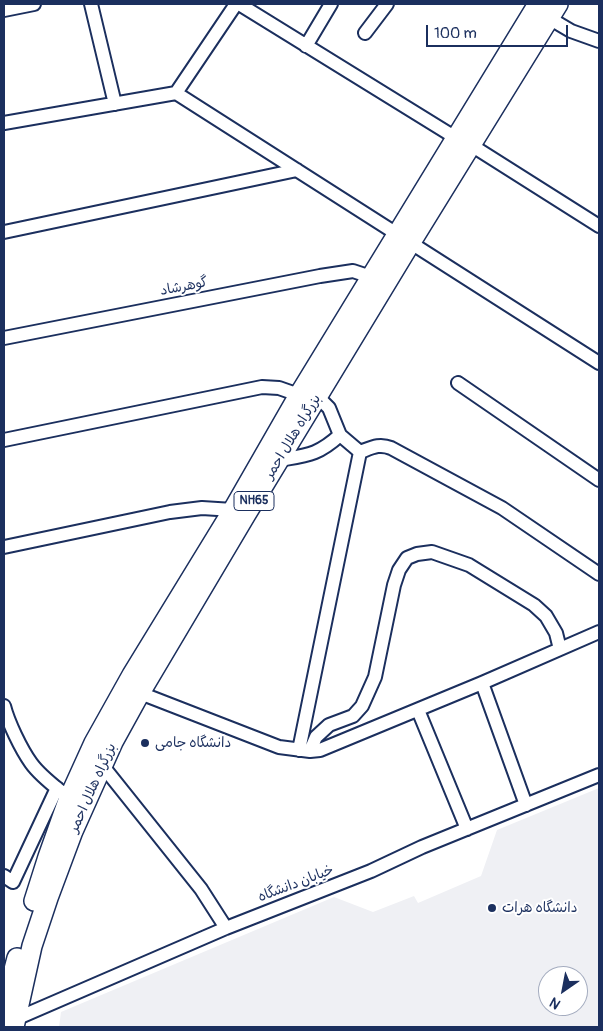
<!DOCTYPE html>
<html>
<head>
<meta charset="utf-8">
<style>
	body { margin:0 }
	#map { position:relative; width:603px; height:1031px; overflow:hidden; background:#fff; font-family:Pangolin,sans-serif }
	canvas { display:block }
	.frame { position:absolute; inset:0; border:5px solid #1b2f5e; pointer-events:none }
	.north { position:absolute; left:538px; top:966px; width:50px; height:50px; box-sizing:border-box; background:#fff; border:1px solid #a4acbf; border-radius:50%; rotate:213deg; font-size:14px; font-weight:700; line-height:20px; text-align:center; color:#1b2f5e }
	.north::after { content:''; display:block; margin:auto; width:18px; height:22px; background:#1b2f5e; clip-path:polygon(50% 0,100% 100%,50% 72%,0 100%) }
	.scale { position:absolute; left:426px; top:25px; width:142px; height:22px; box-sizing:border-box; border:2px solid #1b2f5e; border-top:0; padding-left:6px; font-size:15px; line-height:18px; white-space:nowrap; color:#1b2f5e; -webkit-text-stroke:4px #fff; paint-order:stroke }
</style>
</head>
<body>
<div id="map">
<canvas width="603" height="1031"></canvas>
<div class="frame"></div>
<div class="north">N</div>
<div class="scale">100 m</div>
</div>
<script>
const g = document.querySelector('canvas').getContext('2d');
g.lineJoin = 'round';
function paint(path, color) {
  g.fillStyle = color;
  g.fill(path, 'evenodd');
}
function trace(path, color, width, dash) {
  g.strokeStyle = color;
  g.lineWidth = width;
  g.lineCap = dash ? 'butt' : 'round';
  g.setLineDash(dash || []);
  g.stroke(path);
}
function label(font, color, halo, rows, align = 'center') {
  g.font = font + ' Pangolin,"Playpen Sans Arabic",sans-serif';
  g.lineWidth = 4;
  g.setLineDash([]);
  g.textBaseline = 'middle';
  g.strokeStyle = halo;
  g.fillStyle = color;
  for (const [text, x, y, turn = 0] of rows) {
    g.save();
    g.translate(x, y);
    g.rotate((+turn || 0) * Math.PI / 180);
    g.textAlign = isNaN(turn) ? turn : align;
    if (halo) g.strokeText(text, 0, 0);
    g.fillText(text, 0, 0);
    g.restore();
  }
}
paint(new Path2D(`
	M599,788V1027H59L61,1012L334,897L373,912L414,896L418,903L481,876L497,830ZM548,976H578V1006H548Z`), '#eff0f4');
const minor = new Path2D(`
	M91,4L115,104
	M239,4L456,138
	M4,10L34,4
	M549,18L571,31L599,41
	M365,33L387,4
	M306,46L331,4
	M176,93L236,4
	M4,123L176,93L599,363
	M471,145L599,226
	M4,232L297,170
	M4,338L320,276L353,271L371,277
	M458,383L599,480
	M318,397L329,408L340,435L360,452
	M4,440L262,387L279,388L299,395
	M360,452C371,448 379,443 391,448L502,508L599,574
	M279,460C308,455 318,455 340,435
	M4,547L170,512L202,508L233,510
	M482,683L526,805
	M140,693L279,747L310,751L320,750L482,683L599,632
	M4,706C8,722 21,749 31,763C41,777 57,788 69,798
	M418,710L467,829
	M299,750L360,452
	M310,751L316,737L329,725L353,716L362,706L375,677L394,585L399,570L407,558L417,554L432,552L469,565L534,605L546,616L556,633L560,649
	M102,765L201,889L226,928
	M4,876L13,882L57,788
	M4,1024L226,928L371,871L422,847L599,775`);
const highway = new Path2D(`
	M34,901L48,857L69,798L94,743L132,675L233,510L299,395L538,4
	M4,1008L17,958
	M14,1027L32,946L48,898L73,831L113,742L140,693L245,516L411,242L558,4`);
trace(minor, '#1b2f5e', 16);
trace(highway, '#1b2f5e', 22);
trace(minor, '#fff', 12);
trace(highway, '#fff', 19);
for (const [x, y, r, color] of [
	[145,743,5,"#1b2f5e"],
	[492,908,5,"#1b2f5e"]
]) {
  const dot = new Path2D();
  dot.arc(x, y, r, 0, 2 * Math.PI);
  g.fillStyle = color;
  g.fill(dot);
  trace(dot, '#fff', 2);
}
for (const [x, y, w] of [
	[254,501,40]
]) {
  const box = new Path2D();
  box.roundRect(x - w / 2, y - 9.5, w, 19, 4);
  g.fillStyle = '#fff';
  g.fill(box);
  trace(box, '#1b2f5e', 1);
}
label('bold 12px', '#1b2f5e', null, [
	["NH65",254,501]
]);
label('14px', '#1b2f5e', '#fff', [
	["گوهرشاد",184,287,-11],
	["بزرگراه هلال احمر",293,437,-59],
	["بزرگراه هلال احمر",93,788,-66],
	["خیابان دانشگاه",296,884,-21]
]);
label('14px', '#1b2f5e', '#fff', [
	["دانشگاه جامی",155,743],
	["دانشگاه هرات",502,908]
], 'left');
</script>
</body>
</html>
